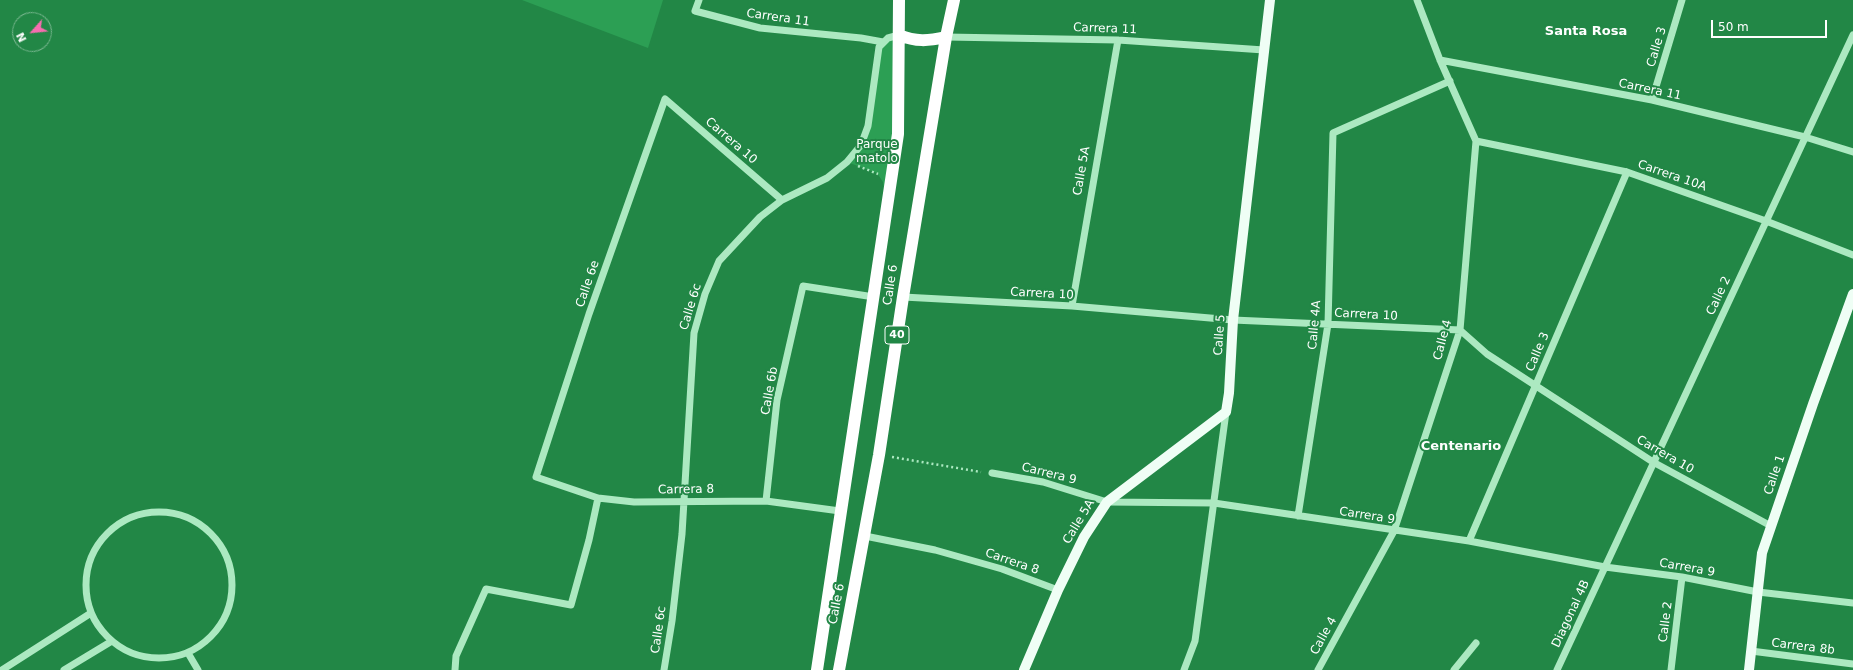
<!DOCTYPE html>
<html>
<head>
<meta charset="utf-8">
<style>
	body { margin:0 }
	#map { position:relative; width:1853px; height:670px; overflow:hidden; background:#228746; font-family:"DejaVu Sans",sans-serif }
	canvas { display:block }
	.north { position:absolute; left:12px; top:12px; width:40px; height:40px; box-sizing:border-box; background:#228746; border:1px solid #7ab790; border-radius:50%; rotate:243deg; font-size:11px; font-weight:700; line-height:16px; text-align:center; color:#fff }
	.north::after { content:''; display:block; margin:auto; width:14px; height:18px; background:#f66db0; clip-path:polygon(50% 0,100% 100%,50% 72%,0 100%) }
	.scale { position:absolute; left:1711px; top:20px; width:116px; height:18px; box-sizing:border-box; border:2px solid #fff; border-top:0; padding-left:5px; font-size:12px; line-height:14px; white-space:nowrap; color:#fff; -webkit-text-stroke:3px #228746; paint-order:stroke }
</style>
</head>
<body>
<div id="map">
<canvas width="1853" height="670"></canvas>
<div class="north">N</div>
<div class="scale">50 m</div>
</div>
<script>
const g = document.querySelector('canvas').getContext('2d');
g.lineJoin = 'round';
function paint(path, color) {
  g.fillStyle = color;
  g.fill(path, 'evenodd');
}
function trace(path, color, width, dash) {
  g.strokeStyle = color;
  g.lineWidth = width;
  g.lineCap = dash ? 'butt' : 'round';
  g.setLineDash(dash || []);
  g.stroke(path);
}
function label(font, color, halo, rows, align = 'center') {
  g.font = font + ' "DejaVu Sans",sans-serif';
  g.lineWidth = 4;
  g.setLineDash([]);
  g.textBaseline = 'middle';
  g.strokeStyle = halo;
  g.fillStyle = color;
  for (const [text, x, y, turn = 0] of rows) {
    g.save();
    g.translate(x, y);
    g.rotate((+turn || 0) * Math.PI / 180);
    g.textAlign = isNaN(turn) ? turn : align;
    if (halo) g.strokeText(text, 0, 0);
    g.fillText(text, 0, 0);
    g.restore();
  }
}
paint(new Path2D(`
	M522,0H663L648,48Z
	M899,35L887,211L883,182L877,173L847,162L861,145L879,47Z`), '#2c9f54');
trace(new Path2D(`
	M858,166L878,174
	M892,457L981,472`), '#ace9c1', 2.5, [2, 3]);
trace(new Path2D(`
	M699,0L695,11L760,28L861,38L883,42
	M946,37L1118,40L1264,50
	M1440,60L1652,100L1805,137L1853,152
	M1652,100L1682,0
	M1476,141L1627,172L1766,221L1853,255
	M782,200L665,99L589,314L536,477L598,498L634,502L766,501L840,511
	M903,297L1072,306L1233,320L1460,330L1487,354L1653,462L1771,526
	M1072,306L1118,40
	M992,473L1043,482L1107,502L1214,503L1469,541L1605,567L1682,577L1758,592L1853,603
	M766,501L777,400L803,286L874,297
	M86 585a73 73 0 1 1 146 0a73 73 0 1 1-146 0Z
	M1298,516L1328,324L1333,133L1450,81
	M865,536L935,550L1002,569L1058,590
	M1469,541L1627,172
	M1751,651L1853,664
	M188,653L198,670
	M2,670L91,613
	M64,670L112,641
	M455,670L456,656L486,589L571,605L589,540L598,498
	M664,670L672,621L682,534L694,333L705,294L719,261L760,217L782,200L827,178L847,162L861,145L868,126L879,47L888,38L899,35
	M1184,670L1195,641L1226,412
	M1318,670L1394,531L1460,330L1476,141L1440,60L1417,0
	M1454,670L1476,643
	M1557,670L1853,35
	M1671,670L1682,577`), '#ace9c1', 7);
trace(new Path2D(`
	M1024,670L1058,590L1084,537L1107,502L1226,412L1229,393L1233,320L1270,0
	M1749,670L1762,553L1813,404L1853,294`), '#effef5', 10);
trace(new Path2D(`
	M899,35C916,42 928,41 946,37
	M817,670L898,134L899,0
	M839,670L879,455L903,297L946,37L954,0`), '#fff', 12);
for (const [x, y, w] of [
	[897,335,24]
]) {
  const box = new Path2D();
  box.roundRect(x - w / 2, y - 9, w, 18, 3);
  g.fillStyle = '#228746';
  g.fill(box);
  trace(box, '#fff', 1);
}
label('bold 11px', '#fff', null, [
	["40",897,335]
]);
label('12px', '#fff', '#228746', [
	["Carrera 11",778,18,8],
	["Carrera 11",1105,29,2],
	["Calle 3",1657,47,-73],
	["Carrera 11",1650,90,12],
	["Carrera 10",731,141,41],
	["Calle 5A",1082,171,-80],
	["Carrera 10A",1672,176,19],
	["Calle 6e",588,284,-71],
	["Calle 6",891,285,-81],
	["Carrera 10",1042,294,3],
	["Calle 2",1719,296,-65],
	["Calle 6c",691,307,-73],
	["Carrera 10",1366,315,3],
	["Calle 4A",1315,325,-85],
	["Calle 5",1220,335,-86],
	["Calle 4",1443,340,-75],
	["Calle 3",1538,352,-67],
	["Calle 6b",770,391,-80],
	["Carrera 10",1665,455,30],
	["Carrera 9",1049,474,14],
	["Calle 1",1775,475,-71],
	["Carrera 8",686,490,-1],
	["Carrera 9",1367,516,9],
	["Calle 5A",1079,522,-59],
	["Carrera 8",1012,562,19],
	["Carrera 9",1687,568,10],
	["Calle 6",837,604,-79],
	["Diagonal 4B",1571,614,-65],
	["Calle 2",1666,622,-83],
	["Calle 6c",659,630,-82],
	["Calle 4",1324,636,-61],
	["Carrera 8b",1803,647,7]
]);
label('12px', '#fdfffd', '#228746', [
	["Parque",877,145],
	["matolo",877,159]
]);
label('bold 13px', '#fff', '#228746', [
	["Santa Rosa",1586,32],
	["Centenario",1461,447]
]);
</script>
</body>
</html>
